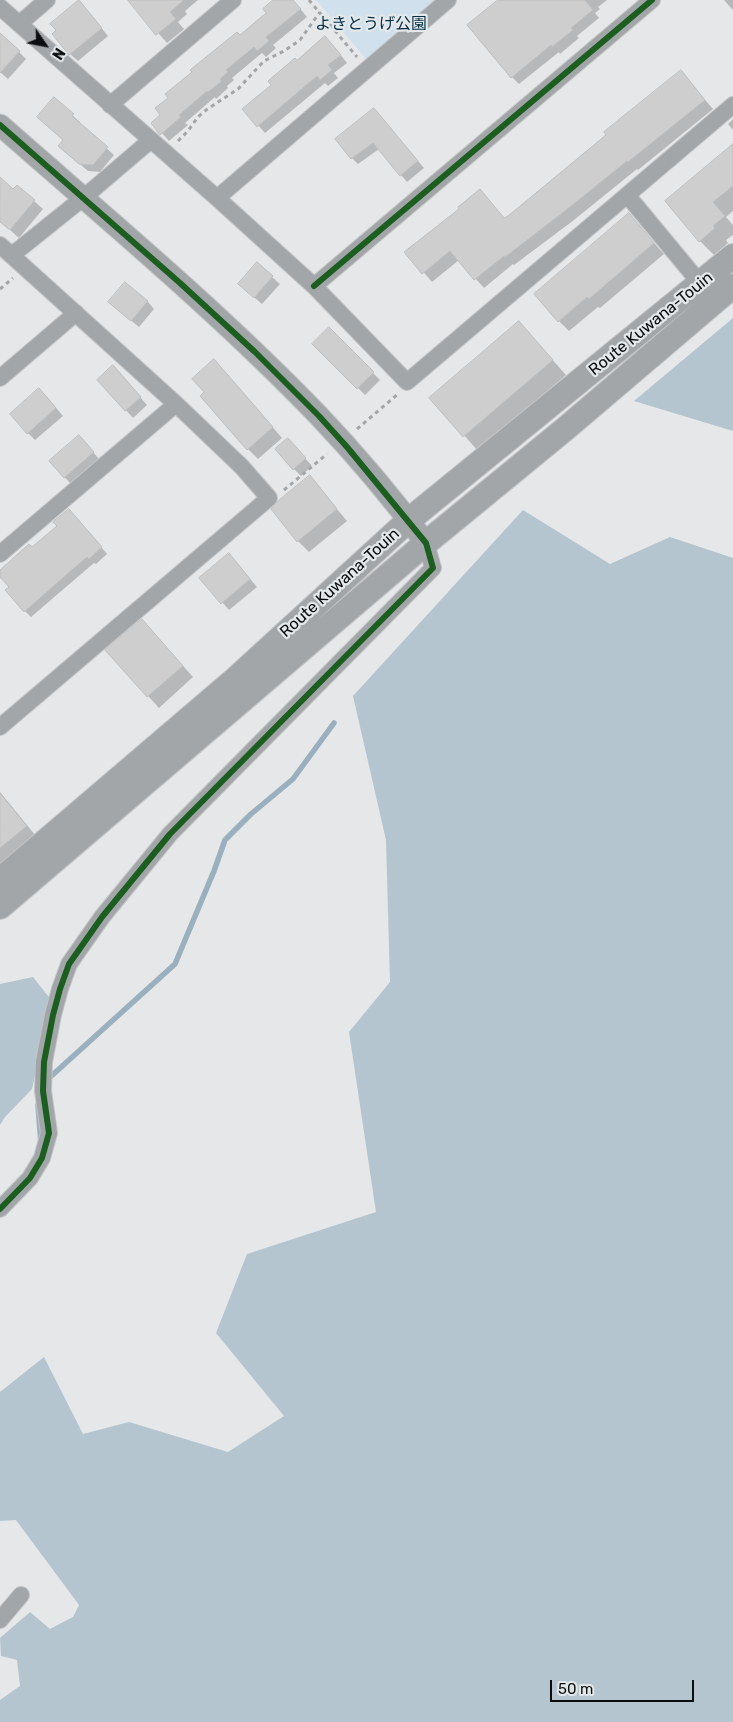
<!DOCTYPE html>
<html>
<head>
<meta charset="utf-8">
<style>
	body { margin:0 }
	#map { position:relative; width:733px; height:1722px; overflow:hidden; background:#e5e7e9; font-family:Rubik,sans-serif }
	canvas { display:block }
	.north { position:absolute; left:20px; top:20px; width:50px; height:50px; -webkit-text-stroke:4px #e3e8eb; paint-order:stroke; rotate:123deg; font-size:14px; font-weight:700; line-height:20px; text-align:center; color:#0c0d0e }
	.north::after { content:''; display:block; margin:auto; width:18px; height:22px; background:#0c0d0e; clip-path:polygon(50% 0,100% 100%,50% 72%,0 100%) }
	.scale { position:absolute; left:550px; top:1680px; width:144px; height:22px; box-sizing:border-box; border:2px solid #0c0d0e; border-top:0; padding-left:6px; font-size:15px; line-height:18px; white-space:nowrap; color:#0c0d0e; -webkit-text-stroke:4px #e3e8eb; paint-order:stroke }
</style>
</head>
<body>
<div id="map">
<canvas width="733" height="1722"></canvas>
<div class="north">N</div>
<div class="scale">50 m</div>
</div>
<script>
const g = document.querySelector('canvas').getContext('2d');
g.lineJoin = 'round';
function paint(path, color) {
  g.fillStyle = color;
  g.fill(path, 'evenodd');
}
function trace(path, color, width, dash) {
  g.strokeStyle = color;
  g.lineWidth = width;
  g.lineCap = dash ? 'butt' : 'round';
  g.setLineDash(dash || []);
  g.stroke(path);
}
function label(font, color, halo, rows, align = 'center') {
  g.font = font + ' Rubik,"Noto Sans JP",sans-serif';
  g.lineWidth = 4.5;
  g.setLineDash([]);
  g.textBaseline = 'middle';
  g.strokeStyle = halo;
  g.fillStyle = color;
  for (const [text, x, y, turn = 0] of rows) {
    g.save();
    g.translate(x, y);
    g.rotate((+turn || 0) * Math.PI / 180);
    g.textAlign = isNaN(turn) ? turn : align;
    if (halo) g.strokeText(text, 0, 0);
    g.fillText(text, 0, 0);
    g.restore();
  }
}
paint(new Path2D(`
	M316,0H437L366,59Z`), '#d0e0ec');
paint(new Path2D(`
	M733,318V431L634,401Z
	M523,510L610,564L670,537L733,558V1722H0V1700L20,1686L17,1660L1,1656L0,1638L30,1612L50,1629L73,1617L79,1605L16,1520L0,1521V1392L44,1357L83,1434L129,1422L228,1452L284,1416L216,1333L247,1254L376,1212L349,1032L390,982L386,840L353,696Z
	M33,977L52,1001L32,1089L5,1117L0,1125V984Z`), '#b4c5d0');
paint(new Path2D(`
	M129,0H198L185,11L187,14L178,22L184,29L167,43Z
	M273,0H293L307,17L273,45L276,48L266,57L262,53L232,78L234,80L227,86L228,88L216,99L215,97L185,123L188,125L169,141L153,123L240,36L268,13Z
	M506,0H607L598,7L600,9L595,13L599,18L577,36L579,38L560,54L559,52L519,84L512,77Z
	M724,0H733V10L731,8Z
	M86,9L108,36L78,61L70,54Z
	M0,40L19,52L26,59L8,79L0,72Z
	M333,45L347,63L334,73L338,78L328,86L325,83L265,133L244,109L273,85L297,62Z
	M681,72L713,109L638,170L637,169L574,220L514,265L513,264L484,288L459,260L432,282L406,252L461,210L480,190L505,219L509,217Z
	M54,99L80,122L79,124L114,155L100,172L88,171L67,153Z
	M380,116L424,168L407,182L379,149L358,164L352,158Z
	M733,119V130L728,124Z
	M733,145V211L726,217L733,225V235L726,240L728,243L714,255L700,241L667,201Z
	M0,179L14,191L17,186L43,209L19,238L0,221Z
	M629,215L664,254L600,308L598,307L569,331L559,321Z
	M272,277L280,284L262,304L247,291Z
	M147,301L154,309L139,327L117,309Z
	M519,322L566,375L478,451L431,398Z
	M329,329L380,380L365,395L314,344Z
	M224,371L282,438L258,459L248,449Z
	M120,374L147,405L133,418L99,380Z
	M47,397L63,416L35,440L28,433Z
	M86,444L100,460L72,485L50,462Z
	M295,447L312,466L301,476L294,469Z
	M310,477L347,521L309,552L298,541Z
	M75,516L107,554L96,564L94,563L31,617L25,611L11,587L0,575V572Z
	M236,562L257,587L229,610L201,578Z
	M153,632L193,677L159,708L107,651Z
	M0,792L40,841L0,874Z`), '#0003');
trace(new Path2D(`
	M48,1079L175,964L214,871L225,840L251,814L293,779L334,723
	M38,1105L41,1144`), '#9ab0be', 5.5);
const building = new Path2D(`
	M79,0L102,28L69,55L52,34L56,30L50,24Z
	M128,0H184L170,12L176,19L156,35Z
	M273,0H293L301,9L266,37L269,41L257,51L254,47L226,70L228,72L220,79L222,81L208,92L207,91L179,115L181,117L160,135L151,123L160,115L155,108L168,98L165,94L192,72L190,70L237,32L240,35L266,13L263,9Z
	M498,0H585L593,10L571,28L573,30L552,47L551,45L511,78L467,25Z
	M0,33L20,51L0,73Z
	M325,36L341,55L328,65L332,70L320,80L317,76L257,127L242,109L271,85L268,81L295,58L297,60Z
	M681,70L705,100L628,162L627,161L565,211L505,257L504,256L474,280L450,251L422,274L404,252L459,209L458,207L480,189L504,218L508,216L606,135L604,132Z
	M54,97L74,114L72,116L108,147L93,165L79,164L58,146L63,140L37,117Z
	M374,108L418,161L400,176L373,143L351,159L335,139Z
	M733,144V186L713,202L725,216L713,226L715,228L699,242L665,201Z
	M0,177L13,189L17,185L35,200L10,230L0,222Z
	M629,213L654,243L589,299L587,297L558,322L534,294Z
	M257,262L273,276L254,298L238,284Z
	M125,282L148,301L131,321L108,302Z
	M519,321L553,360L463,437L429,398Z
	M329,327L374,372L357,389L312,344Z
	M214,359L273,427L247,450L200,396L204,392L192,379Z
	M113,365L141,397L125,411L97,380Z
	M39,388L56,408L27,434L10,414Z
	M79,435L94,452L64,478L49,461Z
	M288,438L306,458L293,470L275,449Z
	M310,475L337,509L297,542L271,509L278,501Z
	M69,509L102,547L89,559L87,557L65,576L24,612L5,590L9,587L0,577V570L29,544L32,547L57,526L53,522Z
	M229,553L250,579L221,604L199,578Z
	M142,619L183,666L147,697L105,650Z
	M0,793L27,826L0,848Z`);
paint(building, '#cecece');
trace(building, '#bebebf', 1);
const minor = new Path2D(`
	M0,7L217,198L314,286L407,382L733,105
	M19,24L47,0
	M110,105L233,0
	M627,195L700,283
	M217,198L448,0
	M0,245L176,404L242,467L269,498L0,727
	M12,255L83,198L151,140
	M314,286L652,0
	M0,378L76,313
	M0,554L176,404
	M0,1209L30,1178L42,1158L49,1133L43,1091L44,1062L53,1015L60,989L69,964L102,917L170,834L433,568L426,543
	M0,1620L21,1595`);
const tertiary = new Path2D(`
	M0,125C108,220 219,312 319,416C357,456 393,499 426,543`);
const secondary = new Path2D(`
	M0,880L232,682L409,520L733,256
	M0,907L426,543L565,429L733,286`);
trace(minor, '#c3c4c5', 18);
trace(tertiary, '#c3c4c5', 23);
trace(secondary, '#c3c4c5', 26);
trace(new Path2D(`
	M309,0L357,57
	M178,141L188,131L198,117L206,110L238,89L264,61L284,51L300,40L320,12
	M0,289L13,278
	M357,429L398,394
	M284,490L327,454`), '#a3a6a8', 3, [4, 4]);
trace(minor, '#a3a6a9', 16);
trace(tertiary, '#a3a6a9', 21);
trace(secondary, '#a2a6a8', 24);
trace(new Path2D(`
	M0,125L180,283L255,352L319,416L347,447L426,543L433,568L170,834L102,917L69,964L60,989L53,1015L44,1062L43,1091L49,1133L42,1158L30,1178L0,1209
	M314,286L652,0`), '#1b5e20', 6);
label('16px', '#022d42', '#e3e8eb', [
	["よきとうげ公園",371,24]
]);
label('16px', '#0c0d0e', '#e3e8eb', [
	["Route Kuwana-Touin",651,324,-39],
	["Route Kuwana-Touin",340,583,-42]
]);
</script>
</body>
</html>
